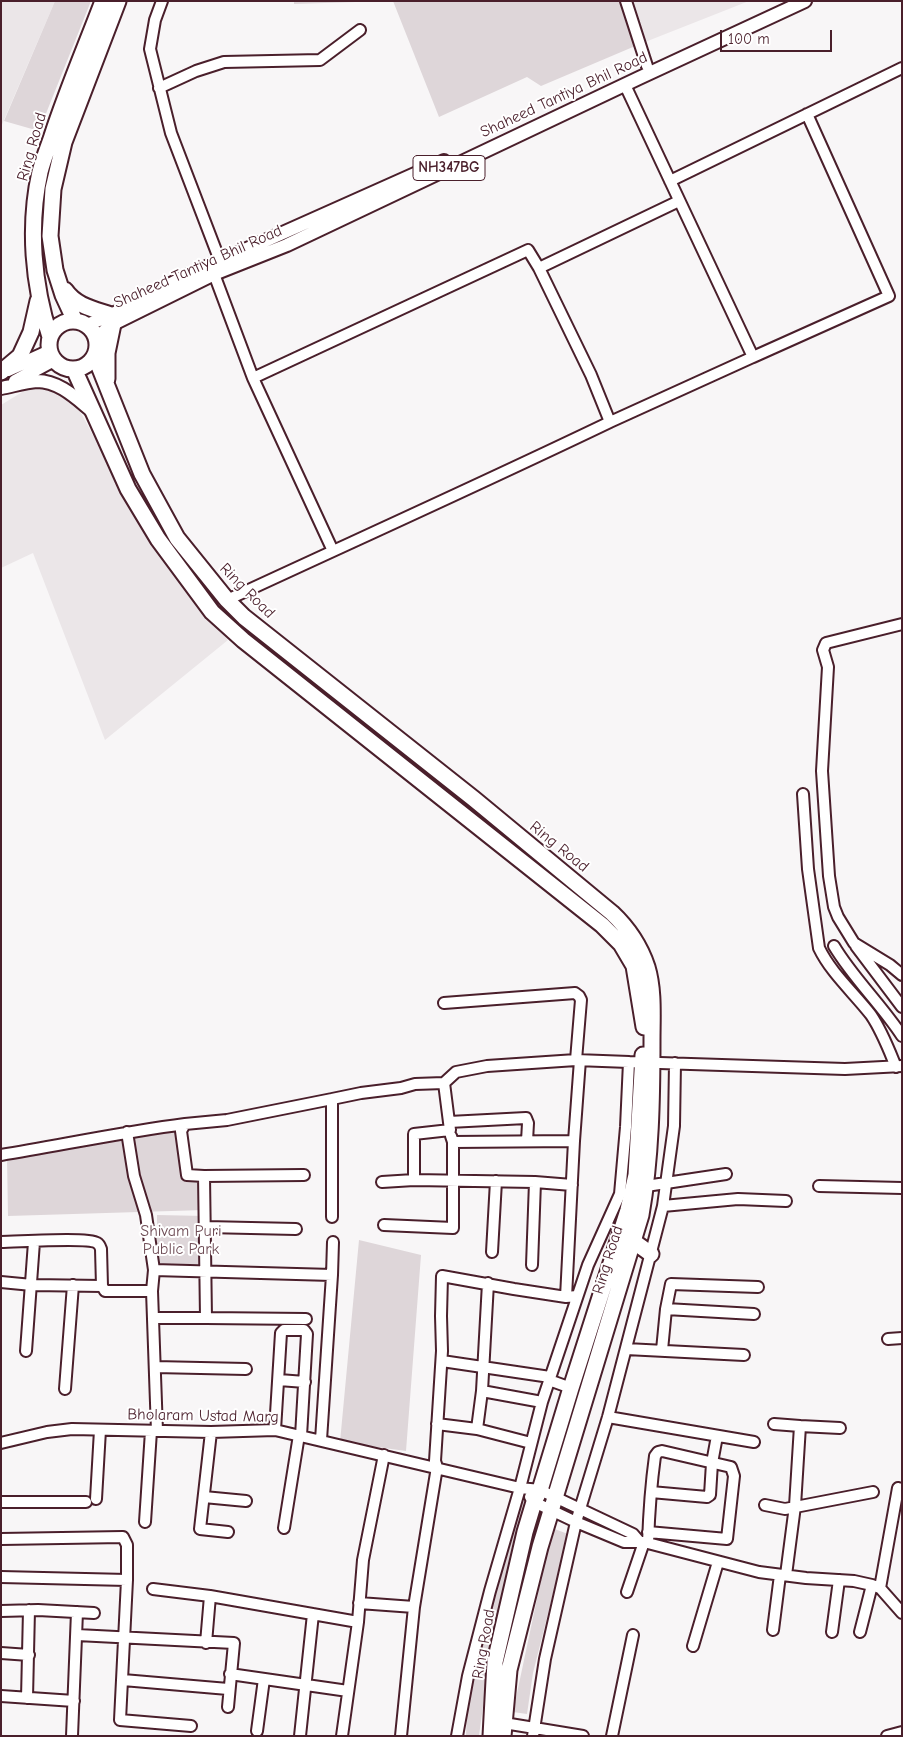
<!DOCTYPE html>
<html>
<head>
<meta charset="utf-8">
<style>
	body { margin:0 }
	#map { position:relative; width:903px; height:1737px; overflow:hidden; background:#f8f6f7; font-family:"Comic Neue",sans-serif }
	canvas { display:block }
	.frame { position:absolute; inset:0; border:2px solid #4a1f2b; pointer-events:none }
	.scale { position:absolute; left:720px; top:30px; width:112px; height:22px; box-sizing:border-box; border:2px solid #4a1f2b; border-top:0; padding-left:6px; font-size:15px; line-height:18px; white-space:nowrap; color:#4a1f2b; -webkit-text-stroke:4px #fff; paint-order:stroke }
</style>
</head>
<body>
<div id="map">
<canvas width="903" height="1737"></canvas>
<div class="frame"></div>
<div class="scale">100 m</div>
</div>
<script>
const g = document.querySelector('canvas').getContext('2d');
g.lineJoin = 'round';
function paint(path, color) {
  g.fillStyle = color;
  g.fill(path, 'evenodd');
}
function trace(path, color, width, dash) {
  g.strokeStyle = color;
  g.lineWidth = width;
  g.lineCap = dash ? 'butt' : 'round';
  g.setLineDash(dash || []);
  g.stroke(path);
}
function label(font, color, halo, rows, align = 'center') {
  g.font = font + ' "Comic Neue",sans-serif';
  g.lineWidth = 4;
  g.setLineDash([]);
  g.textBaseline = 'middle';
  g.strokeStyle = halo;
  g.fillStyle = color;
  for (const [text, x, y, turn = 0] of rows) {
    g.save();
    g.translate(x, y);
    g.rotate((+turn || 0) * Math.PI / 180);
    g.textAlign = isNaN(turn) ? turn : align;
    if (halo) g.strokeText(text, 0, 0);
    g.fillText(text, 0, 0);
    g.restore();
  }
}
paint(new Path2D(`
	M1,1H55L1,127Z
	M625,1H749L640,44Z
	M32,386L68,389L134,511L169,570L228,640L105,740L33,553L1,568V405Z`), '#ebe6e8');
paint(new Path2D(`
	M55,1H91L39,131L4,121Z
	M294,1H386L294,4Z
	M393,1H626L640,44L541,86L527,77L439,117Z
	M178,1127L183,1175L202,1181L204,1210L8,1216L7,1157Z
	M157,1215L205,1216V1264L157,1265Z
	M359,1240L421,1255L406,1451L340,1442Z
	M522,1499L529,1505L487,1676L479,1736H466L467,1707L492,1600Z
	M552,1528L568,1534L533,1673L527,1714L513,1712Z`), '#ded6d9');
const minor = new Path2D(`
	M162,1L155,20L150,49L171,133L220,261
	M626,1L647,66
	M159,88L196,71L224,62L320,60L360,30
	M670,181L902,68
	M214,274L253,378
	M753,357L889,296L807,114
	M610,422L753,357L625,85
	M333,551L253,378L528,250L539,268
	M227,600C354,541 483,483 610,422L591,375L539,268L679,201
	M902,624L826,643L823,650L828,667L822,771L829,876L834,907L838,917L854,943L890,965L902,975
	M803,794L808,869L819,948C831,973 854,993 871,1015C882,1031 889,1050 896,1067
	M834,946C853,978 881,1004 902,1036
	M856,946L902,1007
	M444,1003L575,993L579,996L581,1000L576,1060
	M444,1083L450,1130L414,1134V1180L535,1182L572,1185
	M332,1099L361,1093L401,1088L415,1084L444,1083L456,1072L487,1066L576,1060L629,1062
	M449,1122L526,1118L528,1123L527,1141
	M127,1132L134,1176L146,1215L154,1270
	M451,1136L453,1142L574,1141
	M1,1155C62,1145 123,1132 185,1124
	M204,1176L187,1175L181,1131L185,1124L227,1120L332,1099V1217
	M382,1182L414,1180
	M646,1186L726,1174
	M819,1186L902,1188
	M663,1206L738,1199L786,1201
	M384,1225L453,1228V1142
	M206,1227L296,1229
	M1,1242C17,1242 88,1237 97,1243C99,1244 100,1246 101,1249L102,1286L105,1291H152
	M492,1252L496,1181
	M532,1265L535,1182
	M332,1275L333,1242
	M1,1282L32,1285L102,1286
	M566,1297L574,1141L580,1060
	M666,1309L754,1314
	M153,1318H206L204,1176L304,1175
	M206,1318L306,1319
	M888,1339L902,1338
	M626,1349L744,1355
	M662,1350L666,1309L671,1284L758,1287
	M26,1351L34,1242
	M442,1361L550,1377
	M155,1367L246,1369
	M279,1380L305,1382
	M549,1380L571,1388
	M65,1389L73,1285
	M482,1391L542,1402
	M608,1417L754,1442
	M437,1424L477,1429L531,1443
	M774,1424L800,1426L795,1506L786,1575
	M800,1426L840,1428
	M477,1429L482,1391L488,1283
	M275,1430L281,1333L284,1330H304L307,1334L301,1436
	M157,1431L152,1291L154,1270L332,1275L321,1440
	M211,1432L200,1529L228,1532
	M1,1443L47,1432L72,1429L211,1432L275,1430L520,1488L540,1490L633,1534L639,1541
	M651,1492L707,1497L710,1495L712,1463L717,1436
	M204,1497L246,1501
	M530,1497L534,1502L576,1522L624,1542H644L759,1572L806,1578L854,1581L872,1585L880,1588L902,1613
	M96,1499L100,1430
	M1,1502H86
	M765,1505L785,1509L873,1492
	M145,1522L151,1431
	M284,1528L299,1435
	M1,1539L123,1537L127,1545V1580L120,1720L191,1726
	M648,1543C649,1513 651,1485 655,1456L658,1452L662,1451L731,1467L734,1476L727,1539L648,1532
	M1,1577L127,1580
	M880,1588L898,1488L902,1489
	M153,1589L210,1596L358,1622
	M627,1592L644,1542
	M359,1603L414,1607
	M1,1611L38,1610L94,1613
	M773,1630L780,1575
	M832,1632L839,1580
	M860,1632L872,1585
	M77,1635L234,1643L228,1707
	M206,1643L210,1596
	M693,1646L718,1562
	M1,1653L29,1655
	M230,1674L348,1691
	M123,1680L228,1689
	M1,1696L74,1701
	M27,1698L29,1610
	M504,1723L583,1736
	M257,1731L264,1679
	M72,1736L77,1612
	M300,1736L313,1614
	M342,1736L358,1622L363,1560L384,1455
	M401,1736L414,1607L437,1467L435,1461L442,1351L441,1316L442,1276L514,1289L566,1297L577,1296
	M457,1736L468,1676L490,1591L520,1488L542,1402L588,1265L620,1194L626,1127L629,1062L845,1069L902,1066
	M533,1736L545,1659L576,1522L608,1417L663,1206L674,1126L675,1063
	M612,1736L633,1635
	M887,1736L902,1732`);
const major = new Path2D(`
	M87,325L111,315L184,277L444,161
	M96,338L113,324L214,274L287,245L639,78L805,1
	M8,370L50,351
	M15,381L54,360
	M1,388C12,386 25,382 37,381C59,381 76,398 92,411`);
const highway = new Path2D(`
	M65,290C76,306 93,309 111,315
	M75,321L63,295L55,270L50,236L53,189L64,142L118,1
	M49 345a24 24 0 1 1 48 0a24 24 0 1 1-48 0Z
	M50,337C33,285 28,226 40,172C43,160 48,148 52,136C67,90 86,46 103,1
	M95,356L142,474L177,538L227,600L244,617L474,799L612,913C629,929 640,946 647,967C654,990 652,1017 652,1040C652,1098 651,1157 641,1215L540,1547L509,1670L503,1736
	M74,369L128,489L158,539L212,612L243,640L602,925L621,944L634,966L644,1027
	M1,372L20,356L31,332L38,301
	M107,379V353L113,324
	M633,1241L651,1254
	M491,1736L495,1662L525,1532L534,1502L540,1490L571,1388L628,1210L636,1175L643,1055`);
trace(minor, '#4a1f2b', 14);
trace(major, '#4a1f2b', 16);
trace(highway, '#4a1f2b', 19);
trace(minor, '#fff', 10);
trace(major, '#fff', 12);
trace(highway, '#fff', 15);
for (const [x, y, w] of [
	[449,168,72]
]) {
  const box = new Path2D();
  box.roundRect(x - w / 2, y - 12.5, w, 25, 4);
  g.fillStyle = '#fff';
  g.fill(box);
  trace(box, '#4a1f2b', 1);
}
label('bold 15px', '#4a1f2b', null, [
	["NH347BG",449,168]
]);
label('16px', '#4a1f2b', '#fff', [
	["Shaheed Tantiya Bhil Road",564,95,-25],
	["Ring Road",32,147,-74],
	["Shaheed Tantiya Bhil Road",198,267,-24],
	["Ring Road",247,591,45],
	["Ring Road",559,847,39],
	["Ring Road",608,1260,-73],
	["Bholaram Ustad Marg",203,1416,1],
	["Ring Road",484,1644,-80]
]);
label('16px', '#6f4d56', '#fff', [
	["Shivam Puri",181,1231],
	["Public Park",181,1249]
]);
</script>
</body>
</html>
